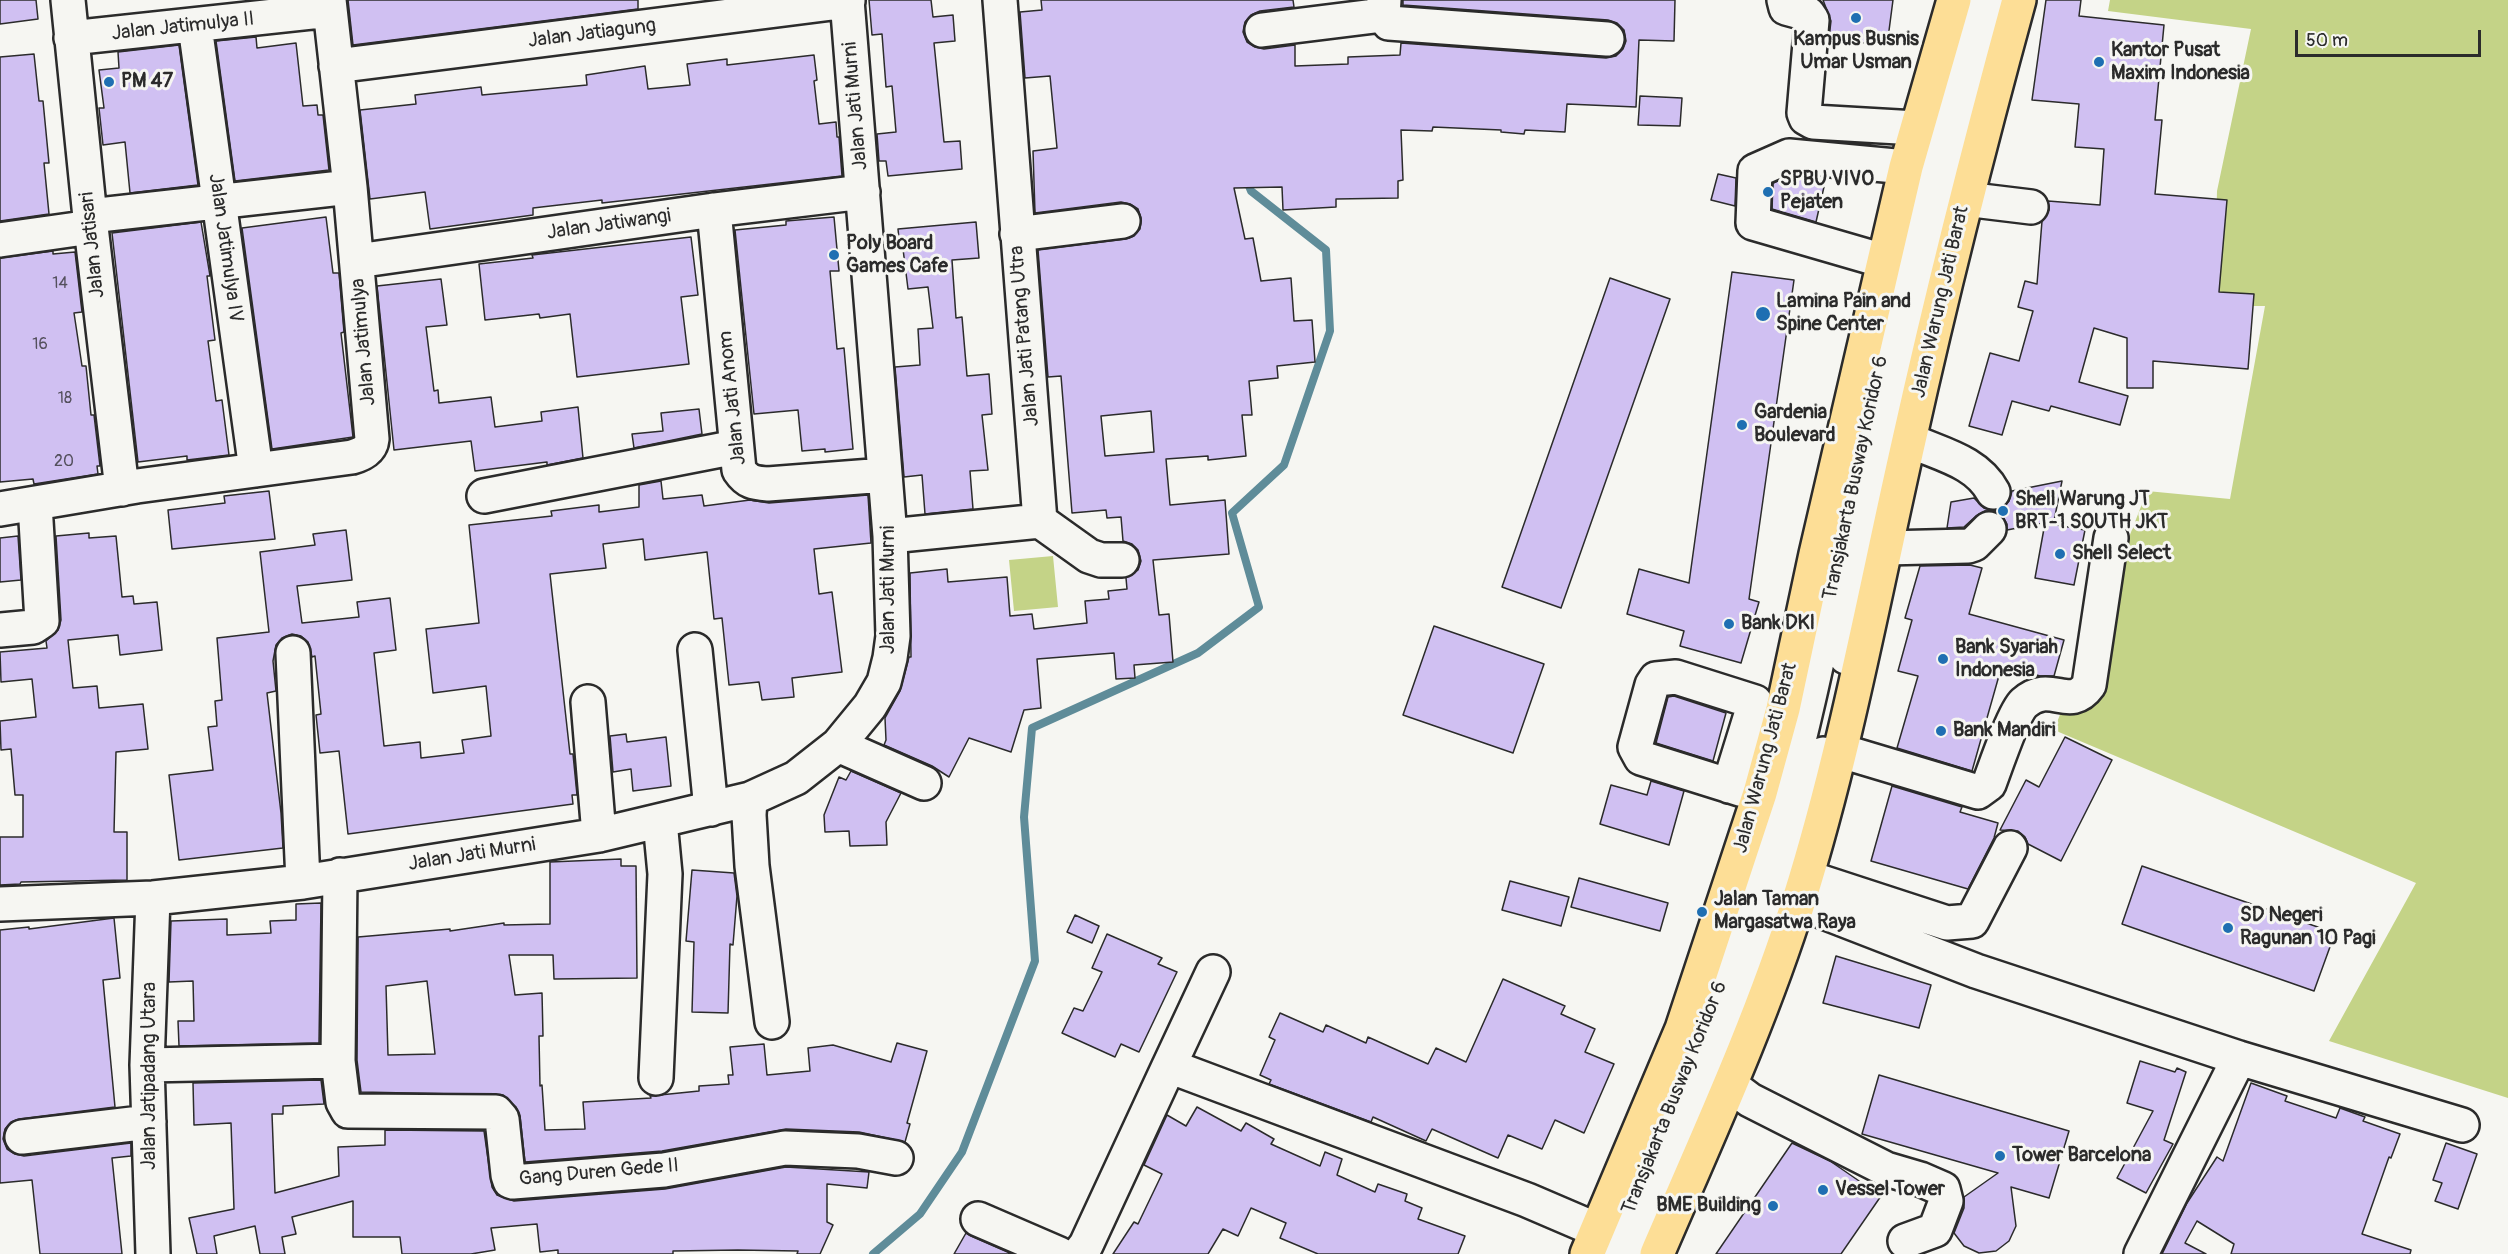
<!DOCTYPE html>
<html>
<head>
<meta charset="utf-8">
<style>
	body { margin:0 }
	#map { position:relative; width:2508px; height:1254px; overflow:hidden; background:#f6f6f2; font-family:Pangolin,sans-serif }
	canvas { display:block }
	.scale { position:absolute; left:2295px; top:30px; width:186px; height:27px; box-sizing:border-box; border:3px solid #2b2b2b; border-top:0; padding-left:8px; font-size:18px; line-height:21px; white-space:nowrap; color:#2b2b2b; -webkit-text-stroke:4px #f6f6f2; paint-order:stroke }
</style>
</head>
<body>
<div id="map">
<canvas width="2508" height="1254"></canvas>
<div class="scale">50 m</div>
</div>
<script>
const g = document.querySelector('canvas').getContext('2d');
g.lineJoin = 'round';
function paint(path, color) {
  g.fillStyle = color;
  g.fill(path, 'evenodd');
}
function trace(path, color, width, dash) {
  g.strokeStyle = color;
  g.lineWidth = width;
  g.lineCap = dash ? 'butt' : 'round';
  g.setLineDash(dash || []);
  g.stroke(path);
}
function label(font, color, halo, rows, align = 'center') {
  g.font = font + ' Pangolin,sans-serif';
  g.lineWidth = 6;
  g.setLineDash([]);
  g.textBaseline = 'middle';
  g.strokeStyle = halo;
  g.fillStyle = color;
  for (const [text, x, y, turn = 0] of rows) {
    g.save();
    g.translate(x, y);
    g.rotate((+turn || 0) * Math.PI / 180);
    g.textAlign = isNaN(turn) ? turn : align;
    if (halo) g.strokeText(text, 0, 0);
    g.fillText(text, 0, 0);
    g.restore();
  }
}
paint(new Path2D(`
	M2110,0H2508V1098L2329,1041L2416,883L2054,730L2147,491L2230,499L2265,306H2214L2217,191L2251,29L2108,11Z
	M1053,556L1058,607L1014,611L1009,560Z`), '#c4d387');
trace(new Path2D(`
	M873,1254L920,1214L962,1152L1035,961L1024,817L1032,728L1198,653L1259,607L1232,513L1284,465L1330,331L1326,250L1251,191L1246,179`), '#5f8c99', 8);
const building = new Path2D(`
	M0,0H36L38,19L0,24Z
	M348,0H638V9L353,45Z
	M869,0H931L933,17L953,15L955,41L934,43L944,142L960,141L962,169L888,176L886,161H879L877,134L896,132L892,86L886,87L882,34L872,35Z
	M1041,0H1293L1294,7L1260,11L1251,15L1245,22L1243,32L1247,42L1255,47L1264,49L1295,45V66L1348,64V57L1400,55L1401,43L1606,58L1616,56L1623,49L1626,41L1624,30L1617,23L1608,20L1403,5V0H1675L1674,41L1639,40L1636,107L1567,104L1565,132L1525,130L1524,134L1501,132V130L1433,127L1432,131L1401,130L1403,180L1398,181V198L1336,199V207L1283,210L1282,187L1234,188L1245,239L1253,238L1261,281L1291,278L1294,321L1312,320L1315,362L1277,366L1278,378L1249,381L1252,415H1242L1246,456L1208,460V456L1166,459L1170,505L1225,500L1229,554L1153,560L1159,615L1169,614L1173,662L1134,665L1135,678L1116,679L1114,653L1037,659L1041,708L1024,710L1011,752L969,738L949,777L932,766L884,745L886,740L885,718L900,691L909,657H911L910,573L947,569L948,582L1007,577L1010,616L1032,614L1034,629L1087,623L1085,601L1109,599L1108,591L1127,589L1126,578L1138,570L1141,561L1138,550L1132,544L1123,541L1121,517L1107,518L1106,510L1072,513L1061,376L1048,377L1038,250L1126,239L1134,236L1140,229L1141,218L1138,209L1130,204L1121,202L1035,213L1033,151L1057,148L1050,76L1025,78L1020,12L1042,10ZM1151,411L1154,452L1105,456L1101,416Z
	M1823,0H1893L1887,46L1829,38L1831,21Z
	M2046,0H2081L2079,16L2164,25L2155,120H2162L2155,194L2227,200L2219,292L2254,294L2248,369L2153,361V388H2127V338L2094,328L2079,382L2128,396L2120,425L2051,406L2049,411L2012,401L2002,435L1969,426L1990,353L2019,361L2033,311L2018,307L2025,281L2037,284L2042,221L2049,210L2048,201L2100,205L2104,149L2075,147L2079,104L2032,100Z
	M256,37L257,48L296,43L303,106L317,105L318,115H323L329,170L235,181L216,41Z
	M179,45L198,185L130,193L125,142L103,145L99,108H104L99,70L119,68L118,52Z
	M34,54L39,101H43L49,163H44L49,214L0,221V57Z
	M814,55L817,80L814,81L819,124L836,122L837,137H839L842,176L602,203V200L533,208V215L430,229L425,192L370,199L360,110L416,104L415,95L481,87L482,95L587,85L586,75L645,66L648,89L690,85L687,64L727,59V65Z
	M1640,96L1682,98L1680,126L1638,125Z
	M1718,174L1736,178L1735,206L1711,200Z
	M1792,175L1826,178L1816,222L1772,209L1773,183Z
	M326,217L333,273H339L344,332L341,333L353,437L272,449L242,228Z
	M834,217L839,271H830L837,349L844,348L853,449L825,452V449L802,451L798,410L754,414L735,230L786,225V221Z
	M201,222L210,276H207L215,340L208,341L216,401L222,400L229,455L187,460V456L138,462L112,233Z
	M976,222L979,258L952,260L956,318L962,317L967,376L989,374L992,414L982,415L988,470L970,471L973,509L925,514L922,475L904,477L895,367L920,365L918,329L933,328L928,287L908,289L903,249H900L898,229Z
	M691,237L698,295L681,297L689,364L577,377L570,314L540,318L539,314L485,320L479,264L533,258L532,255Z
	M53,251V254L75,252L82,312L74,313L82,366H86L91,415H94L100,466H97L98,474L34,484L33,479L0,482V258Z
	M1732,272L1794,280L1749,599L1759,602L1741,663L1680,646L1684,631L1627,614L1639,569L1689,583Z
	M1610,278L1670,299L1561,608L1502,587Z
	M441,279L447,325L426,327L434,391L438,390L439,403L491,397L495,427L542,421L541,412L578,407L583,458L547,465V462L475,471L471,441L394,450L377,286Z
	M699,409L702,434L634,448L632,434L663,431L661,413Z
	M661,481L663,499L702,495L704,506L750,500L769,503L868,495L871,543L814,549L819,594L832,592L842,672L792,678L794,697L762,700L759,682L729,685L722,618L714,619L707,552L645,560L643,539L603,544L606,568L550,574L570,754H573L577,795H572L573,804L348,834L339,751L320,753L316,715L321,714L315,656L312,657L308,642L301,636L292,634L282,638L276,645L273,661L276,691L267,693L281,813L283,848L179,860L169,775L213,770L208,727L217,726L215,701L222,700L217,638L269,632L260,552L315,545L313,534L346,530L352,580L297,586L302,623L359,617L357,602L390,598L396,650L374,653L384,746L420,742L421,758L464,753L462,740L491,736L486,686L433,693L426,629L479,623L469,525L552,516L551,511L599,505V512L639,507V485Z
	M2062,481L2054,521L2007,530V524L2002,515L1994,511H1985L1976,516L1964,527L1947,528L1951,502L1974,498L1984,508L1995,511L2003,508L2009,501L2012,491Z
	M269,491L275,539L172,549L168,510L225,503L224,496Z
	M2045,523L2085,530L2074,585L2035,578Z
	M89,533V538L116,536L122,597L133,596L134,604L157,602L162,650L120,655L118,635L68,640L73,688L97,686L99,708L143,704L148,749L116,752L114,832H127V880L21,882L20,884L0,885V837H23V795H15L11,749L1,750L0,721L36,717L32,679L1,682L0,652L47,648L46,641L58,630L61,620L56,536Z
	M18,536L21,580L0,582V538Z
	M1970,565L1982,568L1969,614L2064,640L2054,676H2040L2002,665L1972,771L1897,748L1918,676L1898,671L1912,620L1905,618L1920,566Z
	M1434,626L1544,664L1513,753L1403,715Z
	M1674,696L1726,713L1713,761L1656,743L1668,697Z
	M626,734L627,742L666,737L671,786L633,791L631,769L613,772L610,736Z
	M2065,737L2112,760L2061,861L2028,844L2025,837L2018,831L2000,830L2026,780L2039,787Z
	M851,771L901,793L886,822L887,845L850,846L849,831L825,832L824,815L839,777L846,780Z
	M1651,781L1684,791L1669,845L1600,824L1611,785L1647,795Z
	M1892,786L1962,807L1960,812L1998,823L1994,838L1968,889L1871,861Z
	M621,859V866H636L637,978L554,979L553,955H509L515,995L542,993L543,1036H539L540,1086L542,1085L545,1130L585,1129L583,1102L651,1098L650,1096L699,1091V1086L729,1084L728,1075H733L730,1047L764,1044L767,1075L810,1071L808,1048L833,1045L891,1062L897,1043L927,1051L907,1123L910,1124L905,1142L859,1132L786,1129L662,1151L525,1162L520,1116L516,1107L503,1095L361,1092L357,1060L358,937L450,929V931L504,923V925L550,924V862ZM427,981L435,1054L388,1055L386,986Z
	M2142,866L2335,933L2314,991L2122,924Z
	M692,870L734,873L737,896L733,945L730,944L728,1013L692,1012L694,942L686,941Z
	M1579,878L1668,903L1660,931L1571,907Z
	M1510,881L1569,897L1561,926L1502,910Z
	M321,903L319,1043L179,1046L178,1021H194L193,981L169,982L171,921L227,919V935L271,933L270,921L296,920V904Z
	M1075,915L1099,926L1092,943L1067,932Z
	M114,918L120,978L103,980L115,1107L19,1119L11,1122L5,1129L3,1139L7,1149L15,1154L24,1156L131,1143V1156L112,1158L122,1254H40L32,1180L0,1183V930L29,927V929Z
	M1107,934L1162,958L1158,964L1177,972L1139,1052L1121,1044L1115,1057L1062,1033L1074,1008L1083,1011L1102,972L1092,968Z
	M1836,956L1931,985L1919,1028L1823,1003Z
	M1503,979L1565,1006L1561,1014L1595,1029L1585,1052L1614,1064L1584,1133L1555,1120L1542,1149L1508,1135L1498,1158L1432,1129L1426,1141L1373,1117L1371,1122L1269,1084L1271,1080L1260,1075L1275,1040L1269,1037L1280,1013L1323,1032L1326,1025L1366,1043L1368,1037L1428,1064L1436,1048L1466,1062Z
	M2140,1061L2175,1072L2177,1068L2186,1072L2164,1140L2173,1144L2146,1193L2117,1178L2153,1111L2127,1103Z
	M1879,1075L2069,1131L2049,1198L2011,1187L2016,1226L2009,1241L1996,1251L1979,1253L1964,1246L1954,1233L1964,1208V1197L1998,1173L1862,1134Z
	M321,1080L324,1104L283,1106V1114H272L275,1193L339,1176L338,1147L385,1145V1130L484,1131L492,1187L497,1195L514,1201L665,1189L786,1167L869,1172L867,1188L827,1184V1222L833,1225L820,1254H797L798,1251L738,1250L673,1251V1254H558V1250L540,1252L537,1224L491,1228L495,1250L471,1254H402L400,1237H353V1201L292,1217L296,1234L282,1237L285,1254H260L255,1226L214,1236L217,1254H197L189,1218L234,1209L231,1123L194,1125L193,1083Z
	M2251,1083L2287,1096L2285,1101L2336,1118L2340,1108L2365,1117L2363,1121L2400,1134L2391,1158L2389,1157L2362,1234L2411,1250L2410,1254H2231L2234,1244L2197,1221L2185,1243L2206,1254H2162L2187,1203L2217,1157L2223,1161Z
	M1197,1107L1241,1131L1246,1123L1274,1139L1271,1144L1320,1166L1325,1152L1342,1159L1337,1175L1375,1192L1378,1184L1407,1194L1405,1201L1422,1208L1418,1219L1465,1236L1458,1254H1318L1280,1238L1286,1223L1251,1208L1238,1236L1223,1229L1208,1254H1113L1134,1222L1138,1224L1162,1174L1144,1165L1167,1115L1186,1126Z
	M1792,1143L1830,1161L1881,1196L1841,1254H1716Z
	M2446,1143L2477,1154L2458,1209L2435,1201L2442,1183L2433,1180Z
	M966,1233L971,1236L1012,1254H954Z`);
paint(building, '#d0c0f2');
trace(building, '#2b2b2b', 1.5);
const minor = new Path2D(`
	M68,0L91,227L122,489
	M1384,0L1383,15L1389,23L1607,39
	M1784,0L1786,8L1808,14L1812,20L1804,113L1806,118L1813,122L1916,128
	M195,26L256,470
	M1262,30L1383,15
	M71,38L330,10
	M336,66L848,1
	M1965,199L2031,207
	M714,210L739,470C747,482 754,483 768,484L885,475
	M90,216L350,187
	M1017,234L1123,221
	M0,240L91,227
	M357,261L714,210L863,192
	M1884,261L1753,223L1755,171L1789,156L1906,167
	M1909,440C1939,454 1977,461 1993,492
	M484,496L736,447
	M0,509L137,486L352,457C362,454 371,450 372,439L350,187L329,0
	M1040,521L1089,556L1101,560H1122
	M890,536L1040,521L1000,0
	M1885,548L1968,546L1974,544L1989,529
	M0,630L33,627L42,621L35,504
	M695,650L711,809
	M293,653L303,882
	M1846,657C1870,536 1893,416 1921,296C1944,200 1972,105 2000,10
	M588,702L599,835
	M838,745L924,783
	M1841,751L1978,792L1989,784C1995,768 2014,712 2024,703C2051,679 2069,713 2089,685L2111,538
	M1729,786L1755,702L1676,677L1656,679L1652,685L1635,747L1641,758L1740,789L1760,793
	M750,799L749,815L752,866L772,1022
	M1806,877L1947,923L1972,921L2010,848
	M1798,902L1976,971L2239,1058L2462,1125
	M0,904L153,898L303,882L599,835L750,799L796,778L838,745L870,706L884,682L890,658L893,636L890,536L847,0
	M338,1061L340,875
	M147,1065L338,1061L343,1102L348,1111L496,1112L502,1119L508,1175L510,1181L513,1182L664,1170L785,1148L858,1151L896,1158
	M1169,1066L1213,972
	M656,1078L665,874L660,821
	M1730,1085L1750,1100L1886,1169L1920,1179L1943,1189L1946,1201L1935,1230L1905,1241
	M22,1137L149,1122
	M978,1219L1059,1254
	M153,1254L147,1065L153,898
	M1079,1254L1086,1245L1169,1066L1527,1200L1597,1230
	M1610,1254C1665,1130 1722,1006 1762,876C1817,697 1845,512 1887,331C1913,219 1945,110 1976,0
	M1637,1254C1709,1091 1776,926 1823,754
	M2141,1254L2239,1058`);
const major = new Path2D(`
	M1587,1254L1682,1029L1760,793L1783,709L1816,554L1906,167L1954,0
	M1657,1254C1707,1138 1761,1021 1799,900C1846,750 1874,594 1909,440C1942,292 1979,146 2019,0`);
trace(minor, '#2b2b2b', 38);
trace(major, '#2b2b2b', 38);
trace(minor, '#f6f6f2', 33);
trace(major, '#fdde96', 33);
for (const [x, y, r, color] of [
	[1856,18,6,"#1f6fb2"],
	[2099,62,6,"#1f6fb2"],
	[109,82,6,"#1f6fb2"],
	[1768,192,6,"#1f6fb2"],
	[834,255,6,"#1f6fb2"],
	[1763,314,8,"#1f6fb2"],
	[1742,425,6,"#1f6fb2"],
	[2003,511,6,"#1f6fb2"],
	[2060,554,6,"#1f6fb2"],
	[1729,624,6,"#1f6fb2"],
	[1943,659,6,"#1f6fb2"],
	[1941,731,6,"#1f6fb2"],
	[1702,912,6,"#1f6fb2"],
	[2228,928,6,"#1f6fb2"],
	[2000,1156,6,"#1f6fb2"],
	[1823,1190,6,"#1f6fb2"],
	[1773,1206,6,"#1f6fb2"]
]) {
  const dot = new Path2D();
  dot.arc(x, y, r, 0, 2 * Math.PI);
  g.fillStyle = color;
  g.fill(dot);
  trace(dot, '#f6f6f2', 2);
}
label('16px', '#54505d', null, [
	["14",60,284],
	["16",40,345],
	["18",65,399],
	["20",64,462]
]);
label('20px', '#2b2b2b', '#f6f6f2', [
	["Jalan Jatimulya II",183,27,-6],
	["Jalan Jatiagung",592,34,-7],
	["Jalan Jati Murni",856,106,-95],
	["Jalan Jatiwangi",609,225,-8],
	["Jalan Jatisari",93,245,-96],
	["Jalan Jatimulya IV",225,248,82],
	["Jalan Warung Jati Barat",1941,302,-77],
	["Jalan Jati Patang Utra",1025,336,-95],
	["Jalan Jatimulya",364,342,-95],
	["Jalan Jati Anom",733,398,-96],
	["Transjakarta Busway Koridor 6",1856,478,-78],
	["Jalan Jati Murni",889,590,-90],
	["Jalan Warung Jati Barat",1766,758,-75],
	["Jalan Jati Murni",472,855,-9],
	["Jalan Jatipadang Utara",150,1076,-90],
	["Transjakarta Busway Koridor 6",1675,1098,-68],
	["Gang Duren Gede II",599,1173,-5]
]);
label('bold 20px', '#2b2b2b', '#f6f6f2', [
	["Kampus Busnis",1856,40,"center"],
	["Umar Usman",1856,63,"center"],
	["Kantor Pusat",2111,51],
	["Maxim Indonesia",2111,74],
	["PM 47",121,82],
	["SPBU VIVO",1780,180],
	["Pejaten",1780,203],
	["Poly Board",846,244],
	["Games Cafe",846,267],
	["Lamina Pain and",1776,302],
	["Spine Center",1776,325],
	["Gardenia",1754,413],
	["Boulevard",1754,436],
	["Shell Warung JT",2015,500],
	["BRT-1 SOUTH JKT",2015,523],
	["Shell Select",2072,554],
	["Bank DKI",1741,624],
	["Bank Syariah",1955,648],
	["Indonesia",1955,671],
	["Bank Mandiri",1953,731],
	["Jalan Taman",1714,900],
	["Margasatwa Raya",1714,923],
	["SD Negeri",2240,916],
	["Ragunan 10 Pagi",2240,939],
	["Tower Barcelona",2012,1156],
	["Vessel Tower",1835,1190],
	["BME Building",1761,1206,"right"]
], 'left');
</script>
</body>
</html>
